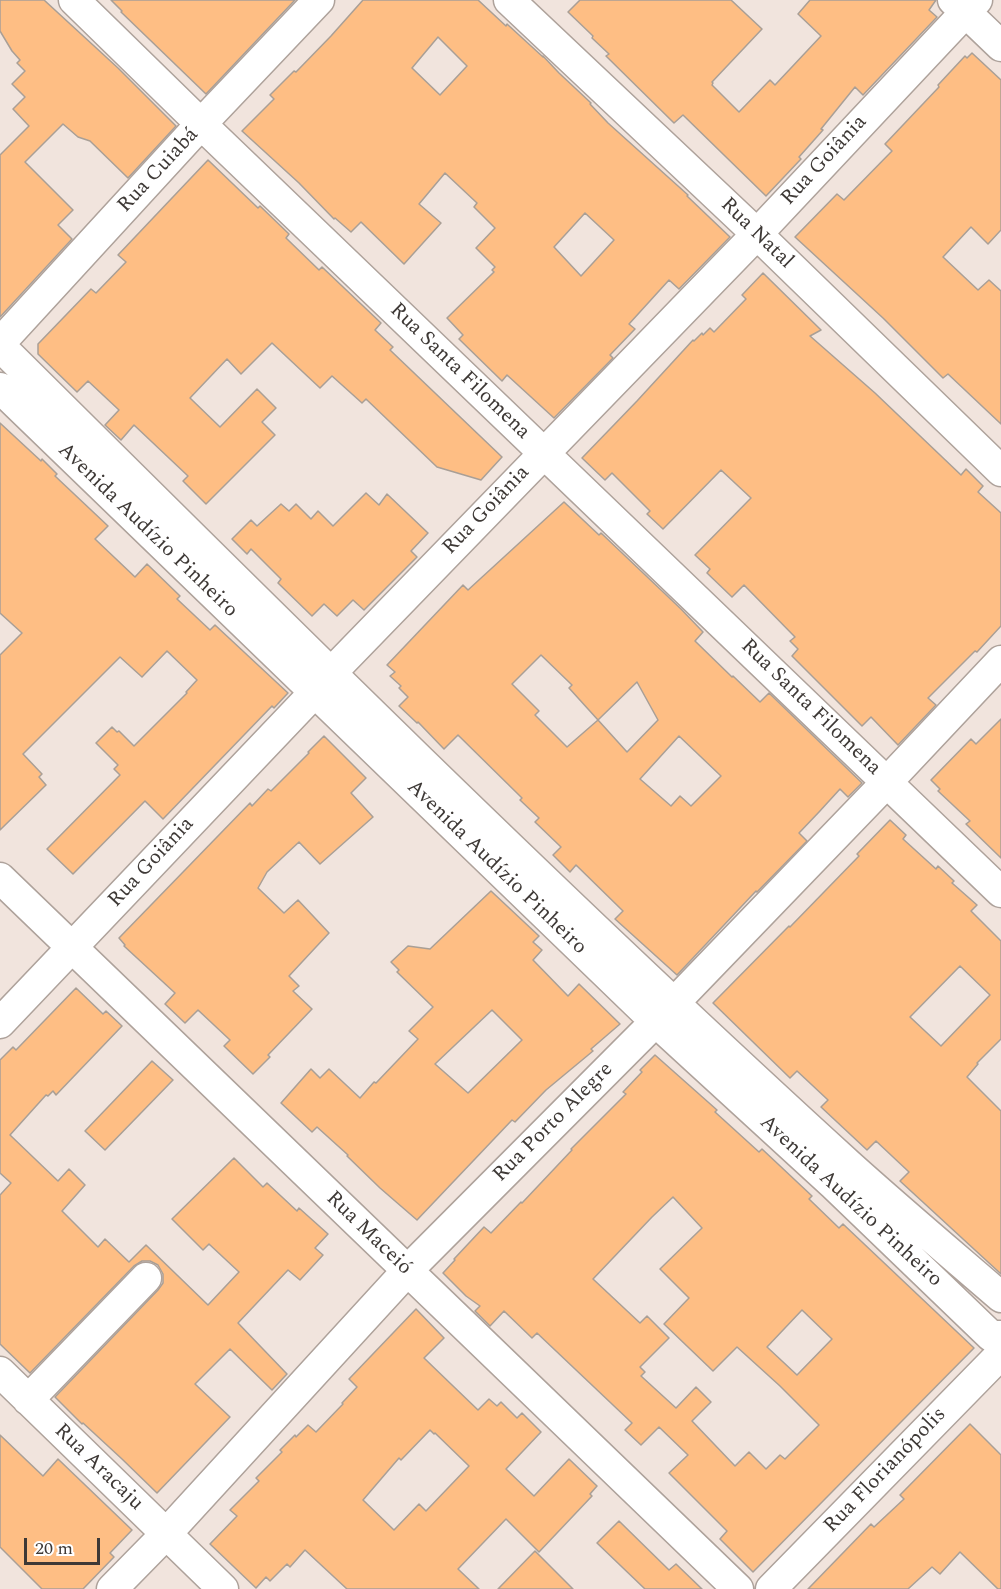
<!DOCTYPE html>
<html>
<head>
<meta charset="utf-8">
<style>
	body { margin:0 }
	#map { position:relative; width:1001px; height:1589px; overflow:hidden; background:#f1e4dd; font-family:Spectral,serif }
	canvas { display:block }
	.scale { position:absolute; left:24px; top:1538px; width:76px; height:27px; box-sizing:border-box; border:3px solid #3e3936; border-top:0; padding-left:8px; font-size:18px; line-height:21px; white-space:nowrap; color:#3e3936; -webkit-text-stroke:4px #fff; paint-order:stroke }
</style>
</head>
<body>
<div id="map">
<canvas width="1001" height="1589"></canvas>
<div class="scale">20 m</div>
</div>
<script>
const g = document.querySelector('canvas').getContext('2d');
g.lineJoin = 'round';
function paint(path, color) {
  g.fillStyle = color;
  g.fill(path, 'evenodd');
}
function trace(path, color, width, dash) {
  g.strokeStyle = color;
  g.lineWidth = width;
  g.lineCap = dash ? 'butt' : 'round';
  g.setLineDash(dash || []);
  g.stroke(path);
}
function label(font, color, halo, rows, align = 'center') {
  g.font = font + ' Spectral,serif';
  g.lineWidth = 4.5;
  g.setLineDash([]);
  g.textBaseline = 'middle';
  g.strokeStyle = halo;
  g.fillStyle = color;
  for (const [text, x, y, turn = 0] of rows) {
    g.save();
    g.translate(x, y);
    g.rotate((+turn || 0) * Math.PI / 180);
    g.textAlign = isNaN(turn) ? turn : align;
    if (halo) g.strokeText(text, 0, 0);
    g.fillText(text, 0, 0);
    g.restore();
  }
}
const building = new Path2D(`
	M0,0H44L118,68L176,126L128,178L90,141L78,137L63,124L25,162L73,210L58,225L72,239L0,317V155L29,126L13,109L25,97L12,84L25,71L17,63L20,60L12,51L0,31Z
	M111,0H295L206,94L121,12L122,11Z
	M363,0H478L506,26L507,24L543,57V56L559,73L591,103L590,104L608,123L688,195L687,196L730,237L679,289L669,280L629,324L635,329L610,355L613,358L554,418L507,375L502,381L459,339L463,335L447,318L494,272L492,270L495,267L476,248L495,228L474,207L477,203L445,173L419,204L441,223L404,264L361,222L351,232L335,218L334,219L299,183L242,131L274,99L270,95L294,71L296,72L331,36ZM438,37L467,66L440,95L412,68ZM585,213L614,240L581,276L554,247Z
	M580,0H731L762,29L712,82L713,83L712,85L739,112L770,80L775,85L821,36L798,14L810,0H936L929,10L937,17L863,95L855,87L821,129L823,130L799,157L801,159L766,196L683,115L674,123L606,56L609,54L592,38L593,36L568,12Z
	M972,53L1001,80V230L988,244L971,227L943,257L978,290L989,280L1001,291V424L948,374L943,378L883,318L795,237L837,194L844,200L892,151L885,144L939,87L938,85L965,56L967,58Z
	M208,160L258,208L260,206L289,234L286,238L319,270L322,267L381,323L375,330L393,347L390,350L502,457L481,480L437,467L366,399L362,403L332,376L320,388L272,343L241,374L227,359L190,398L220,427L257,389L276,408L262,422L275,435L206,504L183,481L188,476L134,425L121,440L105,425L119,410L88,381L77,392L38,354V344L91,289L96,293L126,262L118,255Z
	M763,273L821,330L810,336L875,393L961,475L966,469L983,486L978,492L1001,513V626L977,652L975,651L928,698L936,705L898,745L871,717L862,726L792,656L798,649L790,641L795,637L744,585L732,597L707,573L710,569L695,555L751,498L721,470L663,529L647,514L650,511L612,473L605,480L582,458L637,401L693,340L694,341L702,333L703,335L710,328L714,332L746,299L742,295Z
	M0,423L41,461L42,459L57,474L55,476L108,526L95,539L135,577L147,564L180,596L177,599L210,630L215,625L288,693L274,708L272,706L163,819L145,801L73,874L47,849L120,775L114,769L118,765L96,743L112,727L117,732L119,731L134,746L187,693L186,692L197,680L167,651L142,677L120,657L23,754L42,774L39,777L46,785L0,830V655L22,633L0,613Z
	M366,493L379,505L387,494L428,533L411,551L417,557L364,610L353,600L337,616L324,604L312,616L278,583L281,579L251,549L247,554L232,539L251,520L257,526L281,504L289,511L296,504L311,519L318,511L333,526Z
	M564,502L599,535L601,533L681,609L703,632L695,641L732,677L733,676L760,702L769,693L862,783L848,797L840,789L819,812L799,833L807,841L757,892L756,891L677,975L615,919L623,911L576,865L570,872L553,855L561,847L535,822L539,818L520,800L522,798L458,735L444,749L418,722L417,723L399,706L408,697L399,688L401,686L390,676L395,672L387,665L463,585L468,590ZM541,655L572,685L569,688L598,720L637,682L658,720L627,752L598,720L567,747L535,715L539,711L512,684ZM679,736L721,776L691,806L680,796L671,806L640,779Z
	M1001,719V858L966,824L970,821L938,791L940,789L931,780L971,739L976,744Z
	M324,736L366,778L351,793L373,817L320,864L299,842L267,872L258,888L284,913L298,900L329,933L289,976L299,986L293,991L312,1009L268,1055L270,1057L253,1074L224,1046L230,1040L198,1010L185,1023L165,1004L175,993L124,946L125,945L119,938L250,803L252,806L268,789L271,791L309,753L308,752Z
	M890,820L906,835L903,839L936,869L938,866L954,881L952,883L977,905L971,911L1001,941V1039L977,1063L978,1064L967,1077L1001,1111V1274L900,1181L909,1172L876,1141L867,1150L821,1107L828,1100L812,1085L797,1071L790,1078L713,1003L789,926L790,927L859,856L857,854ZM960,966L990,995L941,1046L910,1017Z
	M491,891L539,936L533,942L542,950L533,960L568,996L579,984L620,1024L591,1049L593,1051L546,1090L515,1122L512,1120L417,1220L380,1188L347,1156L348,1155L317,1127L312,1132L281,1103L311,1069L320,1078L329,1069L360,1098L374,1082L376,1083L418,1039L409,1031L433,1007L397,972L399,970L391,962L408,946L430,949ZM492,1010L522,1040L468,1093L435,1064Z
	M76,988L103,1014L106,1011L122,1026L56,1095L53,1091L48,1096L46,1095L10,1135L58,1181L69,1169L85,1185L62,1211L98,1247L105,1239L129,1262L146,1245L208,1305L239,1272L209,1244L203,1250L172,1219L234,1158L263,1187L267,1183L297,1211L299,1208L328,1234L315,1248L323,1255L300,1280L288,1270L238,1323L287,1374L272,1390L230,1349L195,1384L230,1417L157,1493L122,1459L83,1423L82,1424L55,1397L158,1290L163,1283V1274L158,1265L150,1261H142L134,1266L30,1373L0,1344V1195L11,1183L0,1173V1060L13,1047L16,1050Z
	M655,1055L717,1110L715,1112L759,1152L762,1149L812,1196L809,1199L839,1228L843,1224L974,1348L753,1572L720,1539L727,1531L669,1473L688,1455L659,1427L641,1445L625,1430L632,1423L537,1333L532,1338L504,1311L490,1326L475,1311L480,1306L466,1296L443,1273L455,1260L454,1259L484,1227L491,1233L521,1202L522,1203L572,1150L571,1149L626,1094L623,1092L642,1072L640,1070ZM673,1197L702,1228L660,1269L689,1298L664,1324L713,1371L737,1347L780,1386L819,1425L785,1459L780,1455L766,1469L749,1452L735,1466L692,1421L711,1402L696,1387L676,1408L641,1376L645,1372L640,1367L669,1338L647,1316L640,1323L593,1279L652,1217ZM802,1310L832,1339L797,1375L767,1347Z
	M152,1061L173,1080L105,1150L85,1131Z
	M416,1309L444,1338L424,1358L452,1385L478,1410L489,1399L497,1406L501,1402L517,1418L522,1413L541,1432L506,1469L534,1496L569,1459L597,1486L590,1494L592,1496L539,1552L506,1519L458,1569L479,1589H347L305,1550L290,1567L287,1564L270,1581L266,1577L256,1588L210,1544L237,1516L230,1510L259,1481L256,1478L282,1452L280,1450L295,1435L296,1437L308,1425L316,1432L343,1404L342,1403L357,1387L349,1379ZM430,1430L434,1434L435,1433L469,1466L426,1511L419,1504L394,1530L363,1500L399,1458L401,1460Z
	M970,1424L1001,1455V1589H998L960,1552L940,1574L932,1567L908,1589H808L871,1524L874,1527L904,1499L900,1495Z
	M0,1435L43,1476L58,1459L132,1530L110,1553L114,1557L83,1589H42L0,1547Z
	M619,1521L669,1570L676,1564L702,1589H645L597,1543Z
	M535,1551L573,1589H498Z`);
paint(building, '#febe84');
trace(building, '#a99f96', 1.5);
const minor = new Path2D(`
	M74,0L201,124L1001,892
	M509,0L757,234L1001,471
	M953,0L1001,46
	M0,343L201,124L319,0
	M0,346C279,623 558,900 849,1165C899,1210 950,1253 1001,1297
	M0,388L655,1021L834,1185L991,1336H1001
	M0,878L738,1589
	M0,1023L314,693L330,674L757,234L977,0
	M0,1372L223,1589
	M28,1400L146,1278
	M112,1589L166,1534L407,1271L674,1003L887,782L1001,661
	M771,1589L1001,1354`);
trace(minor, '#aea29b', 33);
trace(minor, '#fff', 30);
label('21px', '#3e3936', '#fff', [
	["Rua Goiânia",825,161,-47],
	["Rua Cuiabá",159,171,-47],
	["Rua Natal",756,234,44],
	["Rua Santa Filomena",459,372,44],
	["Rua Goiânia",487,511,-46],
	["Avenida Audízio Pinheiro",147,531,44],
	["Rua Santa Filomena",810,708,44],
	["Rua Goiânia",152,863,-47],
	["Avenida Audízio Pinheiro",496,868,44],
	["Rua Porto Alegre",554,1123,-45],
	["Avenida Audízio Pinheiro",850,1202,43],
	["Rua Maceió",368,1234,44],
	["Rua Aracaju",98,1468,44],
	["Rua Florianópolis",886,1471,-46]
]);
</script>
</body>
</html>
